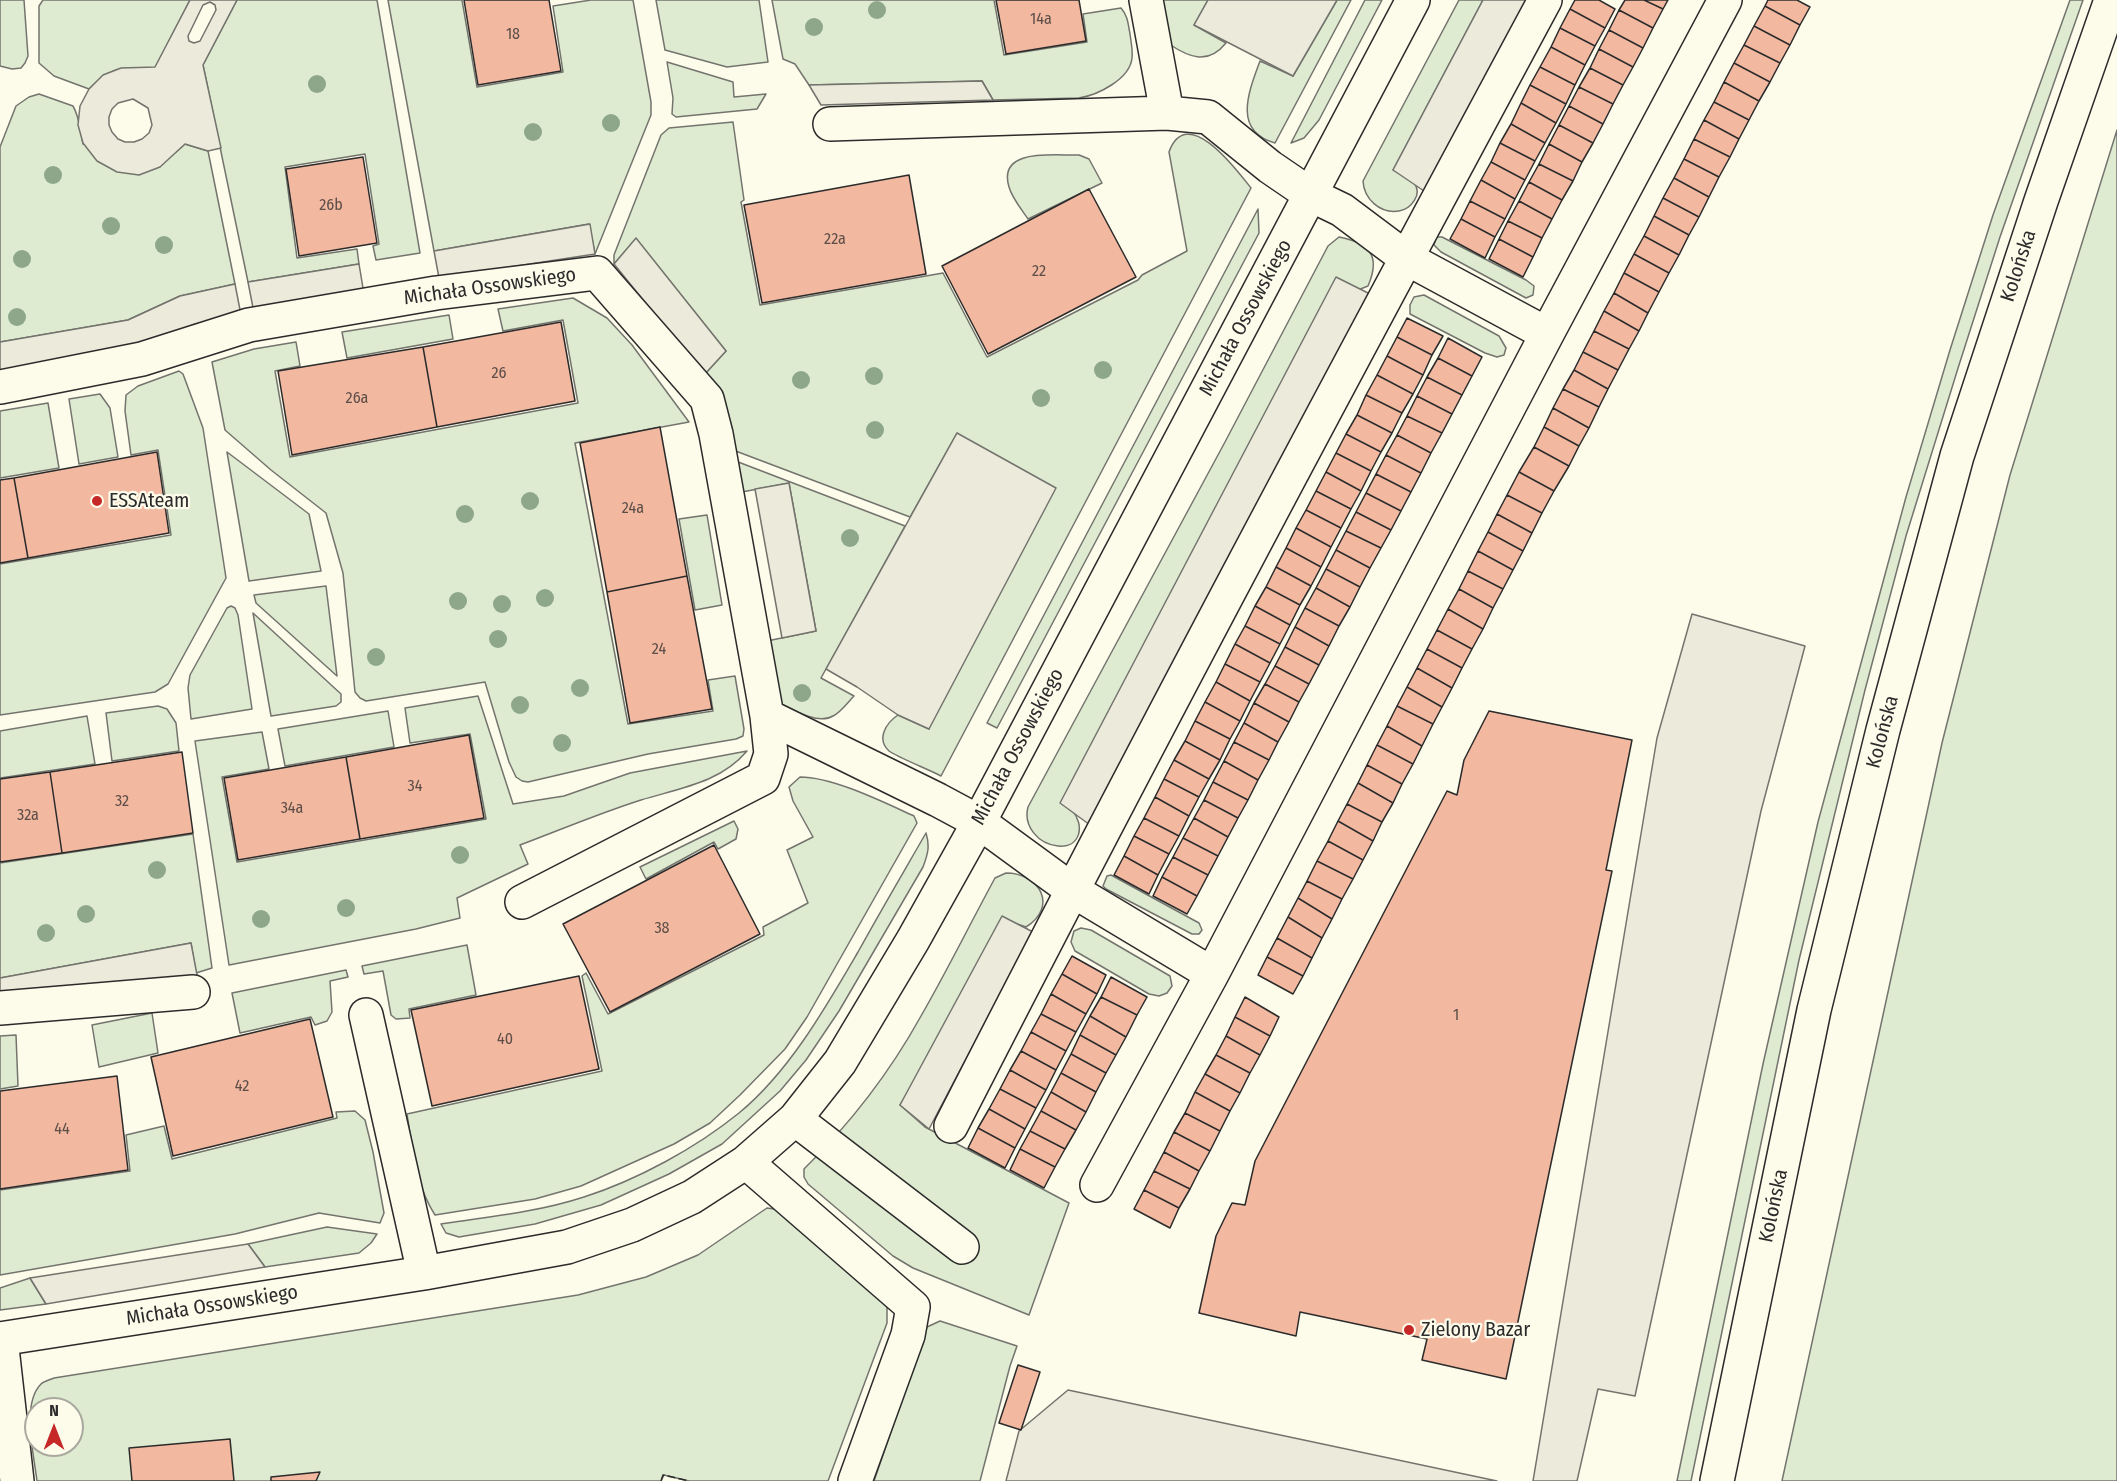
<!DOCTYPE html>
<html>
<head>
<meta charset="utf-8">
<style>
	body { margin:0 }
	#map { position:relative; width:2117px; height:1481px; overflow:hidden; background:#fdfbea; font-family:"Fira Sans Condensed",sans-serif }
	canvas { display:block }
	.north { position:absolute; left:24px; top:1397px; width:60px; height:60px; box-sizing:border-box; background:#fdfbea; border:2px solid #a9a89e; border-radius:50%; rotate:0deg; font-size:16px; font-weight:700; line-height:24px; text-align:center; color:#2b2b2b }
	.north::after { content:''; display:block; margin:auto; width:21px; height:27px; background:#c62828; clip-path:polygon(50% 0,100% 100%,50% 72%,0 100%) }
</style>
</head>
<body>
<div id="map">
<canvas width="2117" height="1481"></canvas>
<div class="north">N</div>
</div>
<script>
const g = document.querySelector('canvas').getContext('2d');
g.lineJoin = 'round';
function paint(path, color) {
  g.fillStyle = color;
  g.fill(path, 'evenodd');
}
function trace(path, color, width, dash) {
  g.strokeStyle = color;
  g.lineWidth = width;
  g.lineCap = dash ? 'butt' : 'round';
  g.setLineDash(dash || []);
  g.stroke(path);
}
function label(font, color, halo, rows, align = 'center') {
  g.font = font + ' "Fira Sans Condensed",sans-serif';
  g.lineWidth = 4.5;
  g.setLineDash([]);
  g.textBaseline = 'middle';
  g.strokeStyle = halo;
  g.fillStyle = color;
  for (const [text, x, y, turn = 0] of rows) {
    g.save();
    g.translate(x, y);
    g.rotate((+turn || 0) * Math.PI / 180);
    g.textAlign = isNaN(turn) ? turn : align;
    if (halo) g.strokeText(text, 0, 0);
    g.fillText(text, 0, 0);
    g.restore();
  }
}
const green = new Path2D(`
	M0,0H24L28,56L25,63L21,68L12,69L0,66Z
	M43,0H190L155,68C122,68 114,64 89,89L54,76L39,63V6Z
	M237,0H377L420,253L376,260L373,246L379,244L365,154L285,167L297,258L357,249L359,264L248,282L203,65Z
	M388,0H462L477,87L563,72L553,6L591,0H633L651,102V115L595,254L589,224L434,251Z
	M656,0H759L768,62L727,67L665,50Z
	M772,0H994L1004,55L1087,42L1083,14L1121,8C1128,16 1128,24 1130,34C1131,42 1133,50 1132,58C1130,79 1098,95 1079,98L993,100L982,81L809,85L795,64L783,59Z
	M1162,0H1208L1194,25L1226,43C1208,65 1190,58 1169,44Z
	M1337,0H1351L1275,143C1232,131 1249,91 1260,61L1293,76Z
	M1365,0H1382L1319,120L1304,138L1291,143Z
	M1459,0H1483L1393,170C1399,174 1410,177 1414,183C1423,194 1411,209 1399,211C1380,214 1364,199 1363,181Z
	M2070,0H2083L2000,237L1959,365L1906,536L1865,690L1799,960L1691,1481H1677L1763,1064L1818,822L1906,497L1950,350L1993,215Z
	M667,62L733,82L734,97L766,94L757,109L676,117L672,114L673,98Z
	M39,94L73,106C80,118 80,130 83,144L176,152L185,144L208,151L235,284L180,296L128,320L0,342V147L16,106L29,97Z
	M733,122L744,200L741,202L760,305L943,273L987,357L1138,280L1142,275L1187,251L1169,152C1187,103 1236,169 1251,188L941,776C930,770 897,757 889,751C876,739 886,723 898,715L929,729L957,433L910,517L733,450L704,375L726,351L636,239L614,264V255L661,135L669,128Z
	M2117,130V1481H1782L1942,743L2010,475Z
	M1079,155L1089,159L1102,183L1028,219C1022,210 1012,198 1009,187C997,147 1055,156 1079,155Z
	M1258,209L1259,233L997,728L987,723Z
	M1339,237C1370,243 1381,256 1368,286L1358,290L1072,810C1085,825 1081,848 1058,846C1038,844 1023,826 1028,807L1225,442L1328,246Z
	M1436,237H1442L1526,280L1534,286L1533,295L1526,298L1441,252L1434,245Z
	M1424,295L1499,336L1506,348L1504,355L1497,357L1485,353L1410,314V305L1414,297Z
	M573,298L607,318L632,345L689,422L575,443L628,724L713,711L708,680L735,676L744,729L743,736L736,739L648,754L528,782L522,781L516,777L509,762L485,682L366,701L360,698L355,692L343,573L326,513L271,470L225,430L212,362L254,349L296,342L300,366L275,371L290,457L578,403L563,320L503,331L498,309Z
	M449,315L453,339L347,358L342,332Z
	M179,371L183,374L203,428L226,578L168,684L155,692L0,715V564L171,535L158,450L131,455L125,411L126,395L138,386Z
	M100,394L110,408L118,457L79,464L69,399Z
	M48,403L59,468L0,478V411Z
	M227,452L309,514L321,571L249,581Z
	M733,460L905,526L821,678L854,696C848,702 841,712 833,716C818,725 793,710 779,703L762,642L816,631L789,483L742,492Z
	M707,515L722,605L695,610L679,519Z
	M326,586L337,676L256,603L254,595Z
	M231,606L235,608L238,615L252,709L191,719L188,688L190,675L227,608Z
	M253,613L341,694V702L336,706L271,716Z
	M478,696L513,804L564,796L630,773L747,751C720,783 680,788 641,800C600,813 560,830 520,845L528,864L457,898L460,918L416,929L229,965L195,741L262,732L269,769L222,777L237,862L486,819L470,734L410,743L405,708Z
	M158,706L167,709L176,723L179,751L112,761L106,713Z
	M388,711L394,747L285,766L278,729Z
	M87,716L95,764L0,778V731Z
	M800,777C833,777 883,802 914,816L917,823L807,1017L785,1049L740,1095L710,1123L674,1144L581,1186L535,1199L435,1215C415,1184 413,1150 407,1114L602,1071L582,976L586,973L608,1014L764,935L763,927L808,903L787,850L813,837L793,801L789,787Z
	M734,821L738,829L736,839L718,849L714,842L646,879L640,867Z
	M926,833C930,846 928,854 923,867L839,1011L806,1060L780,1091L722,1144L669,1174L601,1205L535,1224L459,1237L446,1233L441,1224C489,1217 538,1212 584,1197C637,1180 696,1148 739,1113C789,1072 826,1007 858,952C880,912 903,873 926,833Z
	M193,834L212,968L196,973L191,943L0,978V863Z
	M1006,873C1039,873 1059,906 1026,927L1014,923L900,1105L925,1127L1069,1203L1029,1315L913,1268L893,1256L808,1184L804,1177V1169C850,1124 890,1072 921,1016C947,971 970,924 995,878Z
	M1111,875L1199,923L1202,930L1199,934H1192L1106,889L1103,886L1107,876Z
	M1081,928L1091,930L1170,976L1172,986L1167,993L1159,996L1149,994L1075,951L1071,942L1074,931Z
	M467,945L476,995L409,1009L410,1018L396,1019L391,1015L383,971L364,974L362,966Z
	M346,970L348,977L330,981L332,1012L327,1021L315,1025L311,1017L240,1033L232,993Z
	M152,1013L158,1053L99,1067L92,1025Z
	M16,1035L18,1086L0,1089V1036Z
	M355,1111L365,1120L373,1152L384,1213L380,1223L319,1213L235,1234L0,1275V1190L130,1171L126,1135L164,1126L172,1159L337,1118L336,1112Z
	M767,1208L782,1210L881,1292L887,1307V1323L828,1481H689L664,1475L661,1481H37C34,1455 21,1404 41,1384C44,1381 49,1380 54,1378L578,1295L646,1277L698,1255ZM36,1409H72V1445H36Z
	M327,1227L377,1234L371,1243L359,1253L265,1267L248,1244Z
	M30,1278L46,1304L0,1310V1288Z
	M940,1321L1017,1346L1010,1366L980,1481H874L927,1327Z`);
paint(green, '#deebd1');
trace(green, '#74746e', 1.5);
const parking = new Path2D(`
	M190,0H237L203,65L221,148L208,151L185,144L160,167L139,175L117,172L97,161L83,143L78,125L80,106L89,89L103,75L121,68L155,67ZM210,2L215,5L216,10L200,41L194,43L189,41L188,36L203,5ZM133,99L148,108L152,125L149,133L142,139L134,142H125L118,139L112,132L109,125V117L112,109L118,103Z
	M1208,0H1337L1293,76L1194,25Z
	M1483,0H1530L1427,193L1393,170Z
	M982,81L993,100L821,105L809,85Z
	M590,224L595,254L439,278L434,251Z
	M636,238L726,351L704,375L614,264Z
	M359,264L364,294L254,313L248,282Z
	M1336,277L1372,295L1090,825L1060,803Z
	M235,284L241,315L195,324L136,349L0,374V342L128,320L180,296Z
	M957,433L1056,488L929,729L898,715L857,687L826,669Z
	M789,483L816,631L782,638L755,489Z
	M1692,614L1805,646L1761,811L1635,1396L1598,1389L1577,1481H1533L1657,738Z
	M1002,916L1033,932L929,1129L900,1105Z
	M191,943L198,980L0,1008V978Z
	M248,1244L265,1267L46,1304L30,1278Z
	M1068,1390L1497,1481H1006L1019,1431Z`);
paint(parking, '#eceadb');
trace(parking, '#74746e', 1.5);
const building = new Path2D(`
	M464,0H549L561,71L478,85Z
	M996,0H1079L1086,41L1006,54Z
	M1575,0H1599L1615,9L1605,28L1570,9Z
	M1625,0H1644L1663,9L1653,28L1619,10Z
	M1644,0H1668L1663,9Z
	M1768,0H1797L1810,7L1800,25L1765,6Z
	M1765,6L1800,25L1790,45L1754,26Z
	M1570,9L1605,28L1595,46L1560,28Z
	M1619,10L1653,28L1643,48L1609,30Z
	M1754,26L1790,45L1780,63L1744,45Z
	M1560,28L1595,46L1585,65L1551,47Z
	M1609,30L1643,48L1633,67L1599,49Z
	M1744,45L1780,63L1770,82L1734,63Z
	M1551,47L1585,65L1575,85L1540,67Z
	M1599,49L1633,67L1623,85L1590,68Z
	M1734,63L1770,82L1759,101L1724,82Z
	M1540,67L1575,85L1566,104L1530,85Z
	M1590,68L1623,85L1613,104L1579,87Z
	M1724,82L1759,101L1749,120L1714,102Z
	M1530,85L1566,104L1556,123L1521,103Z
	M1579,87L1613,104L1603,124L1569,106Z
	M1714,102L1749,120L1739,139L1704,120Z
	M1521,103L1556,123L1545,143L1511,124Z
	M1569,106L1603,124L1593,143L1559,125Z
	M1704,120L1739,139L1730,157L1694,139Z
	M1511,124L1545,143L1535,161L1500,143Z
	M1559,125L1593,143L1582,162L1549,144Z
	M1694,139L1730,157L1719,177L1684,159Z
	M1500,143L1535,161L1525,180L1491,162Z
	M1549,144L1582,162L1573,181L1539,164Z
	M363,157L377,243L299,256L286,169Z
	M1684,159L1719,177L1709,197L1674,178Z
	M1491,162L1525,180L1515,199L1481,180Z
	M1539,164L1573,181L1562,200L1529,182Z
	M909,175L926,274L762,303L744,205Z
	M1674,178L1709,197L1699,217L1663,198Z
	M1481,180L1515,199L1505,219L1470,201Z
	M1529,182L1562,200L1552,219L1519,201Z
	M1089,189L1136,277L988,354L942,266Z
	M1663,198L1699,217L1689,235L1654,216Z
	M1470,201L1505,219L1495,237L1461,219Z
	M1519,201L1552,219L1542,238L1508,221Z
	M1654,216L1689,235L1679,255L1644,236Z
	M1461,219L1495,237L1485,258L1450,239Z
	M1508,221L1542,238L1533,257L1499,239Z
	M1644,236L1679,255L1669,273L1634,254Z
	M1499,239L1533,257L1523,277L1489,259Z
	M1634,254L1669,273L1659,292L1624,273Z
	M1624,273L1659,292L1648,313L1614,293Z
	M1614,293L1648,313L1639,331L1604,311Z
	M1604,311L1639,331L1629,349L1594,331Z
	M1407,318L1443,336L1432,355L1397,337Z
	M561,322L575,401L437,427L423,347Z
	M1594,331L1629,349L1618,370L1583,352Z
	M1397,337L1432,355L1423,375L1387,356Z
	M1448,338L1482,357L1472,376L1438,358Z
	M423,347L437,427L292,455L278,371Z
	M1583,352L1618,370L1608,389L1574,370Z
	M1387,356L1423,375L1413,394L1377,375Z
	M1438,358L1472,376L1462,395L1427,377Z
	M1574,370L1608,389L1599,407L1563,389Z
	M1377,375L1413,394L1402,413L1366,395Z
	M1427,377L1462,395L1452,414L1417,396Z
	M1563,389L1599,407L1589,428L1553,408Z
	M1366,395L1402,413L1392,433L1357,415Z
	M1417,396L1452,414L1442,433L1407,416Z
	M1553,408L1589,428L1579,446L1544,427Z
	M1357,415L1392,433L1381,452L1346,434Z
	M1407,416L1442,433L1431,453L1397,435Z
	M660,427L687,576L607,592L580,443Z
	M1544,427L1579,446L1569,466L1534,447Z
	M1346,434L1381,452L1371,471L1336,453Z
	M1397,435L1431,453L1421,473L1386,455Z
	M1534,447L1569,466L1554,491L1519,472Z
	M157,452L169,533L28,558L14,478Z
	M1336,453L1371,471L1361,491L1326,472Z
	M1386,455L1421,473L1411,492L1376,474Z
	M1326,472L1361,491L1351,509L1316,491Z
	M1519,472L1554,491L1542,513L1507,495Z
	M1376,474L1411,492L1401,511L1366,493Z
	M14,478L28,558L0,563V480Z
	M1316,491L1351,509L1341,528L1306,510Z
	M1366,493L1401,511L1391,530L1356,512Z
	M1507,495L1542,513L1532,533L1497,514Z
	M1306,510L1341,528L1331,547L1296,528Z
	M1356,512L1391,530L1381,548L1346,531Z
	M1497,514L1532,533L1523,551L1488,532Z
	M1296,528L1331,547L1321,567L1286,548Z
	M1346,531L1381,548L1370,568L1336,550Z
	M1488,532L1523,551L1513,570L1478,551Z
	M1286,548L1321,567L1311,586L1276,567Z
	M1336,550L1370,568L1360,587L1326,569Z
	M1478,551L1513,570L1503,589L1468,571Z
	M1276,567L1311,586L1300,605L1266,587Z
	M1326,569L1360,587L1350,607L1316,588Z
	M1468,571L1503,589L1493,608L1459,589Z
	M687,576L712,709L630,723L607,592Z
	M1266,587L1300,605L1290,625L1255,606Z
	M1316,588L1350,607L1339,626L1305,608Z
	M1459,589L1493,608L1483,629L1448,609Z
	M1255,606L1290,625L1280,644L1245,626Z
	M1305,608L1339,626L1329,646L1295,627Z
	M1448,609L1483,629L1472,649L1437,630Z
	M1245,626L1280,644L1270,663L1235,644Z
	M1295,627L1329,646L1319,665L1285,647Z
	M1437,630L1472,649L1462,668L1427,649Z
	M1235,644L1270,663L1260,682L1225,664Z
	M1285,647L1319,665L1309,684L1275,666Z
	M1427,649L1462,668L1452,688L1417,668Z
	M1225,664L1260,682L1250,701L1216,682Z
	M1275,666L1309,684L1299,702L1265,684Z
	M1417,668L1452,688L1442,707L1407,687Z
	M1216,682L1250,701L1240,721L1205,702Z
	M1265,684L1299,702L1289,722L1254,703Z
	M1407,687L1442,707L1433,724L1397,706Z
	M1205,702L1240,721L1230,739L1195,721Z
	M1254,703L1289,722L1278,742L1244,723Z
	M1397,706L1433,724L1422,746L1387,726Z
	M1489,711L1632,740L1606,870L1612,871L1506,1379L1422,1360L1427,1339L1300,1312L1296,1336L1199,1313L1216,1236L1232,1203L1245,1205L1255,1161L1447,791L1457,795L1464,760Z
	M1195,721L1230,739L1220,760L1185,741Z
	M1244,723L1278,742L1269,760L1234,742Z
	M1387,726L1422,746L1413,764L1377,745Z
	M469,735L484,818L360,839L346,757Z
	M1185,741L1220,760L1209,779L1174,760Z
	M1234,742L1269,760L1258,780L1224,761Z
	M1377,745L1413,764L1402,784L1367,765Z
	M182,752L193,833L62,853L50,772Z
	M346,757L360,839L238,860L224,778Z
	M1174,760L1209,779L1199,797L1164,779Z
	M1224,761L1258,780L1248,800L1213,782Z
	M1367,765L1402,784L1393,803L1358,783Z
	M50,772L62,853L0,862V779Z
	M1164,779L1199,797L1189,816L1155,797Z
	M1213,782L1248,800L1238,818L1204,800Z
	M1358,783L1393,803L1382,822L1347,804Z
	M1155,797L1189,816L1179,836L1144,818Z
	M1204,800L1238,818L1228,837L1194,818Z
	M1347,804L1382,822L1373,841L1338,821Z
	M1144,818L1179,836L1169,854L1134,836Z
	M1194,818L1228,837L1218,856L1183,838Z
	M1338,821L1373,841L1363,860L1328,841Z
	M1134,836L1169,854L1158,875L1124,856Z
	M1183,838L1218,856L1208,875L1173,857Z
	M1328,841L1363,860L1353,879L1317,861Z
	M714,845L760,934L610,1012L563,924Z
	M1124,856L1158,875L1149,894L1114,875Z
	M1173,857L1208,875L1197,896L1162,877Z
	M1317,861L1353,879L1342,899L1307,881Z
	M1162,877L1197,896L1187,914L1153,896Z
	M1307,881L1342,899L1332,919L1298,898Z
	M1298,898L1332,919L1322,938L1288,917Z
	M1288,917L1322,938L1312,958L1277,938Z
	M1277,938L1312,958L1303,976L1267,957Z
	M1072,956L1106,975L1097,994L1062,974Z
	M1267,957L1303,976L1293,994L1258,975Z
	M1062,974L1097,994L1086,1014L1051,994Z
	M579,976L599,1069L432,1106L411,1010Z
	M1111,977L1147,997L1137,1015L1101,997Z
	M1051,994L1086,1014L1076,1032L1041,1014Z
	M1101,997L1137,1015L1126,1037L1090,1016Z
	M1245,997L1279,1017L1270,1036L1235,1017Z
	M1041,1014L1076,1032L1066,1051L1031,1032Z
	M1090,1016L1126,1037L1116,1055L1080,1035Z
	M1235,1017L1270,1036L1260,1055L1226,1036Z
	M310,1019L333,1117L173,1156L151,1057Z
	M1031,1032L1066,1051L1056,1070L1021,1051Z
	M1080,1035L1116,1055L1106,1073L1071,1054Z
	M1226,1036L1260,1055L1250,1073L1216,1055Z
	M1021,1051L1056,1070L1046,1090L1010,1070Z
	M1071,1054L1106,1073L1096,1092L1061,1073Z
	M1216,1055L1250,1073L1240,1093L1205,1074Z
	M1010,1070L1046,1090L1036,1108L1000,1089Z
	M1061,1073L1096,1092L1086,1112L1051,1092Z
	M1205,1074L1240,1093L1230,1111L1195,1092Z
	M117,1076L128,1170L0,1189V1091Z
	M1000,1089L1036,1108L1025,1129L989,1109Z
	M1051,1092L1086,1112L1076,1130L1041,1111Z
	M1195,1092L1230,1111L1220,1131L1185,1113Z
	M989,1109L1025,1129L1015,1148L978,1128Z
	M1041,1111L1076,1130L1065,1149L1030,1131Z
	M1185,1113L1220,1131L1210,1151L1174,1132Z
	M978,1128L1015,1148L1005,1168L968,1148Z
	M1030,1131L1065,1149L1055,1167L1020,1149Z
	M1174,1132L1210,1151L1199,1171L1164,1152Z
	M1020,1149L1055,1167L1044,1188L1010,1170Z
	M1164,1152L1199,1171L1190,1189L1154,1171Z
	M1154,1171L1190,1189L1179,1208L1144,1190Z
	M1144,1190L1179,1208L1170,1228L1134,1209Z
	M1018,1365L1040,1372L1021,1430L999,1423Z
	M230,1439L234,1481H132L129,1448Z
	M320,1472L316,1481H271V1477Z`);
paint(building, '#f2b8a0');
trace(building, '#2b2b2b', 1.5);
const minor = new Path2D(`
	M1146,0L1167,113
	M830,124L1167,113L1208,117L1270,167L1311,195L1342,210L1406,258L1547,334
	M0,387L142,359L249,325L436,293L597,273L707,399L716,434L767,716L771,754L763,778L522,902
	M767,716L938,800L979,822L1072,890L1212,974
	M0,1008L193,992
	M366,1015L424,1273
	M795,1119L962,1247
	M951,1126C1144,748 1344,374 1545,0
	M746,1162L913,1307L908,1335L855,1481
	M1097,1185L1212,974L1547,334L1725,0
	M0,1339L424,1273L567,1247L632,1225L692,1197L746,1162L795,1119L840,1062L913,940L979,822L1413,0
	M1,1339L17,1481
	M1717,1481L1814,1010L1883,730L1957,456L2041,201L2111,0`);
trace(minor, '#2b2b2b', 36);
trace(minor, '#fdfbea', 33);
trace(new Path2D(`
	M661,1481L663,1475L689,1481`), '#2b2b2b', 1.5, [8, 3]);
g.fillStyle = '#8ea78a';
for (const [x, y] of [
	[877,10],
	[814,27],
	[317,84],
	[611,123],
	[533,132],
	[53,175],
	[111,226],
	[164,245],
	[22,259],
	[17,317],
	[1103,370],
	[874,376],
	[801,380],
	[1041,398],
	[875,430],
	[530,501],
	[465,514],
	[850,538],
	[545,598],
	[458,601],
	[502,604],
	[498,639],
	[376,657],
	[580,688],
	[802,693],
	[520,705],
	[562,743],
	[460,855],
	[157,870],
	[346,908],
	[86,914],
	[261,919],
	[46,933]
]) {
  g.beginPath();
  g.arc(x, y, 9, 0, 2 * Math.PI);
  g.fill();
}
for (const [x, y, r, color] of [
	[97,501,6,"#c62828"],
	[1409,1330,6,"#c62828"]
]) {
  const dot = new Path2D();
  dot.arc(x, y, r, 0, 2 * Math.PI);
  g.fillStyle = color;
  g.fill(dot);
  trace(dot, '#fdfbea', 2);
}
label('16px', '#5d4e48', null, [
	["14a",1041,20],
	["18",513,35],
	["26b",331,206],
	["22a",835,240],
	["22",1039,272],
	["26",499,374],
	["26a",357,399],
	["24a",633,509],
	["24",659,650],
	["34",415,787],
	["32",122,802],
	["34a",292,809],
	["32a",28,816],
	["38",662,929],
	["1",1456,1016],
	["40",505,1040],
	["42",242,1087],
	["44",62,1130]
]);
label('20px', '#2b2b2b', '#fdfbea', [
	["Kolońska",2019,266,-72],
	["Michała Ossowskiego",490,287,-8],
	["Michała Ossowskiego",1246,318,-62],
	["Kolońska",1883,732,-75],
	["Michała Ossowskiego",1018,747,-62],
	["Kolońska",1774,1206,-78],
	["Michała Ossowskiego",212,1306,-9]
]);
label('20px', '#2b2b2b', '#fdfbea', [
	["ESSAteam",109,501],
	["Zielony Bazar",1421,1330]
], 'left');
</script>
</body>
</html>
